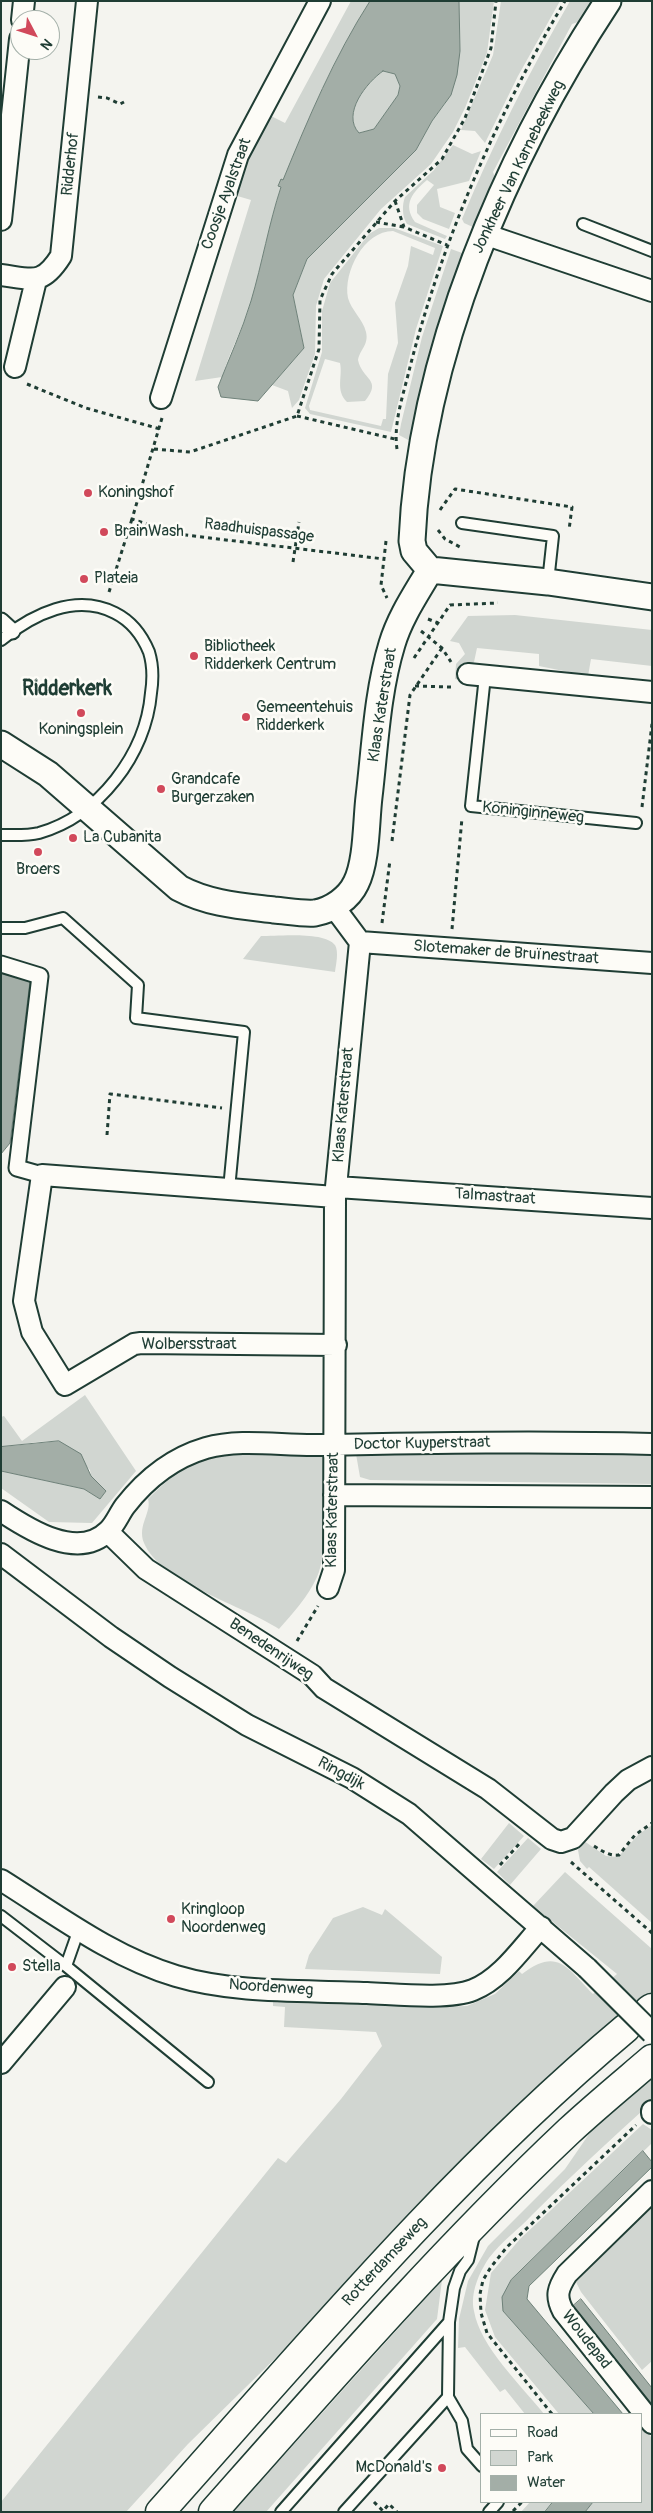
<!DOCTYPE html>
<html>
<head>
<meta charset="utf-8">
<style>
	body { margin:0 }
	#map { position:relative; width:653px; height:2513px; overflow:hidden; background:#f4f4ef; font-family:Pangolin,sans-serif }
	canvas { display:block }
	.frame { position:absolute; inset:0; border:2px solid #1f3d34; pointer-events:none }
	.legend { position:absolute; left:480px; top:2413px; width:162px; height:90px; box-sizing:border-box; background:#fdfcf7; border:1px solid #a4b0a9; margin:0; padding:6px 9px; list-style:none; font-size:15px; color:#1f3d34 }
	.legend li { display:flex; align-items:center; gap:10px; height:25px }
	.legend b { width:25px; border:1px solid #a4b0a9 }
	.north { position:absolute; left:10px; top:10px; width:50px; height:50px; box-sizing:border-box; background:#fdfcf7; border:1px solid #a4b0a9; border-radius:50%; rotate:130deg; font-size:14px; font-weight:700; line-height:20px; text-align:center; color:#1f3d34 }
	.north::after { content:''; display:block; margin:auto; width:18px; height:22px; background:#d1495b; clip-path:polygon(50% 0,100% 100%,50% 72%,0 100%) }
</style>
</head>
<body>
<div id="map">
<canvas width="653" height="2513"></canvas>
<div class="frame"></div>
<ul class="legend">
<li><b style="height:6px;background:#fdfcf7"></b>Road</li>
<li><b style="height:14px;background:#d1d6d1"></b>Park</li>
<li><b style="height:14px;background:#a3aea7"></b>Water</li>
</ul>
<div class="north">N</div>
</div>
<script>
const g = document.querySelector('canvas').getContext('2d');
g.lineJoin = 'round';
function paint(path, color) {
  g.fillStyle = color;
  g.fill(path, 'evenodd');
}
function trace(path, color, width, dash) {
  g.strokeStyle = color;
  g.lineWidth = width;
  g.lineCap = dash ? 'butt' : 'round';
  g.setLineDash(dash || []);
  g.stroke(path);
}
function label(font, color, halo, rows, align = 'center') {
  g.font = font + ' Pangolin,sans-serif';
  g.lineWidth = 5;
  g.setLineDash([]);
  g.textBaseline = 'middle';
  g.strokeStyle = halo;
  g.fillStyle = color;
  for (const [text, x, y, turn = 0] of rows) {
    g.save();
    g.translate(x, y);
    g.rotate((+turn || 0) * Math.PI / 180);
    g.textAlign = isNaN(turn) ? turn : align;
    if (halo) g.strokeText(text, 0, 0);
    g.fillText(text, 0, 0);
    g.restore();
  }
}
paint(new Path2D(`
	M351,1H370C334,57 308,119 283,181L281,180L278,185L281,187C269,223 262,264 251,302C243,327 230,351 222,377L195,381L251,200L234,195L254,144L269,115L285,123Z
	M459,1H494L487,53L465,108L453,132L431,164L381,209L324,279L316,306L315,354L299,400L292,408L288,391L272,385L304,348L293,295L307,259L416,150L432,121L445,104L460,51Z
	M501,1H560L518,76L485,143L475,131L461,130L493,55Z
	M570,1H594L581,21L572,24L493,172L496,181L475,228L464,223L462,219C493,144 529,72 570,1Z
	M383,71L395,74L400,86L398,95L374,129L358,133C341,114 367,82 383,71Z
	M453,145L472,154L481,151L469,181L437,189L440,207L455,213L449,229L423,219L417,213V205L434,185L427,180C413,192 402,204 415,222L447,236L445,239L407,224C402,217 402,204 405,197L434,170Z
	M379,228H394L443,246L416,329L391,432L310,414L305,408L322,352V311L330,283L369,234ZM393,231L435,248L433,255L411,246L408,266L395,303L398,343L388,374L386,419H383L381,426L310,410L309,406L325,359L340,363C343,377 335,390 347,402L365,401C383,379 362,380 358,360C360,349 369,345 366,332C363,319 351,310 348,298C343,272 364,231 393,231Z
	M451,249L465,254L412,442L399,435L401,424L422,337Z
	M515,615L652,630V666L591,659L588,676L539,666V654L477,648L474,662L466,670L464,681L455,679L456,664L465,654L459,643L450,641L468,616Z
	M261,936C277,936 325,931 335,945C339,952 336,964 335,972L243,959Z
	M85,1395L136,1471L92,1523L49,1522L1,1488V1471L84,1489L100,1499L106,1491L91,1476L90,1470L59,1441L36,1442L2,1448L1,1417L4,1416L22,1441Z
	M246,1450L325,1455C326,1482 328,1555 317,1577C308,1597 293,1613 279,1629C244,1606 160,1582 144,1543C137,1525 152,1513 148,1499C185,1463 195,1457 246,1450Z
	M375,1450L652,1455V1484L370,1480L360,1477L356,1454Z
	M509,1823L524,1836L494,1869L481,1859Z
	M652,1825V1923L589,1867L587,1869L580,1861L578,1850L584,1841L606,1856L618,1857L639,1834Z
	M528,1838L541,1849L510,1885L497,1872Z
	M565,1872L652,1949V1992L567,2061L485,2138L301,2333L188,2444L126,2512H1V2502L278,2158L286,2163L341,2099L382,2046L376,2032L284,2027L285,2007L273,2006V2000L431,2007L467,2006L495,1994L519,1971L522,1974C558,1946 568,1969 593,1994L617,1974L533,1906Z
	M363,1907L382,1915L385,1909L442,1957L440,1974L305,1969L309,1955L333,1918Z
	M652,2076V2102C611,2139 571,2176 532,2215C519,2229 501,2242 489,2258C479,2273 470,2293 474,2311C480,2347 522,2386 544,2414H525L505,2389L500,2392L465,2347L458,2348L459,2319L468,2281L488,2246L565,2169L598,2121Z
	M643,2124L652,2130V2143L511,2280L503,2311L594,2414H559L495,2337L485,2310L491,2273L520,2239Z
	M652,2206V2361L642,2370L581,2292L576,2282Z
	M442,2280L437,2319L266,2512H233Z
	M642,2422L652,2439V2512H585L593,2502H642Z
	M530,2502H553L545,2512H521Z`), '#d1d6d1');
const water = new Path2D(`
	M370,1H459L460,51L457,75L451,95L432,121L416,150L307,259L293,295L304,348L258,401L221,397L218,387C229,358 242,331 251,301C262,264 269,223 281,187L278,186L281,179L283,180C308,119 334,57 370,1ZM383,71L395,74L400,86L398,95L374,129L359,133C341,114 367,82 383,71Z
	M1,973L30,981L10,1143L1,1154Z
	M59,1441L81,1454L91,1476L106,1491L100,1499L84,1489L1,1471V1447Z
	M643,2151L652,2162V2167L529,2286L527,2299L623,2414H594L503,2311L502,2297L511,2280Z
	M581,2299L652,2388V2404L573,2306Z
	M553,2502H593L585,2512H545Z`);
paint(water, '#a3aea7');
trace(water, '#6e8179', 1);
const service = new Path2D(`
	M583,224L652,251
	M462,523L553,536L548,582
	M1,640C33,614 76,593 115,613C131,621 142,635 149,652C153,665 153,680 151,693C146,754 99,816 39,833C27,836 13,835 1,835
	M485,676L471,806L636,823
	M1,928H25L63,918L138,985L136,1018L244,1032L229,1189
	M1,1916L66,1966
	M79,1929L66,1966L208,2082
	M448,2397L462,2421L467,2449L482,2466
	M281,2512L449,2322L454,2288L460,2271L468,2260L474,2236
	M344,2512L448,2397L449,2322
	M489,2512L498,2502`);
const pedestrian = new Path2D(`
	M1,621L12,631
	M1,964L40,976L17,1168L42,1175`);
const minor = new Path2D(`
	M22,20L24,1
	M1,220L20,39
	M484,234L652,291
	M1,275C33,279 42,286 61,256L87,1
	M15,367L36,280
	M161,398L238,155L320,1
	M468,674L652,692
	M360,942L652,963
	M337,1187L652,1208
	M335,1197L42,1175L24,1301L32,1332L65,1385L134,1344L141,1343L336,1345
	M334,1495L652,1497
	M1,1511C28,1529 78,1561 108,1531C115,1525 119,1514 125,1506C146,1479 172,1458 206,1448C241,1438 282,1446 319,1445C430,1443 541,1441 652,1444
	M108,1532L146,1569L312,1675L324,1688L488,1789L552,1839L561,1842L573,1838L614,1793L628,1780L652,1767
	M1,1554L111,1637L170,1677L247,1725L352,1778L409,1814L587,1968
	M328,1588L334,1570L335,1197L360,942L334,907
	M1,1880C57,1915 112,1957 176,1976C236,1994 305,1990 367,1993C395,1994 448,2000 473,1990C501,1979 521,1949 541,1927
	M1,2063L65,1987
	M652,2111V2113
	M652,2191L567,2274C558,2288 555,2296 563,2311L652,2423`);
const tertiary = new Path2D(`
	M430,570L414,551L412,541C420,355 506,156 608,1
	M430,570L548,582L652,597
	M1,744L48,774L179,888C209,904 241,906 274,910C287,911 302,914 315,913C332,910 349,898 356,883C367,861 366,822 369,797C375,747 377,693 392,644C400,617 416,594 430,570`);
const secondary = new Path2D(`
	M649,2010L652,2008
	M160,2512C309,2345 454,2172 626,2028
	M213,2512C328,2382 443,2250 569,2131C596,2106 624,2083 652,2059`);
trace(service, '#1f3d34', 14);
trace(pedestrian, '#1f3d34', 19);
trace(minor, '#1f3d34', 24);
trace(tertiary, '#1f3d34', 29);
trace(secondary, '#1f3d34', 31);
trace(new Path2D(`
	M98,97L107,98L120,104L124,102
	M395,201L404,227L447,245
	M376,222L404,227
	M27,384L86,408L160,429
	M297,416L395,439
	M162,418L132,519L177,534L384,559
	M154,449L190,452L297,416L319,349L320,300L332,274L395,201L442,159L465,118L491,48L496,1
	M397,449C393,422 404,393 410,367C443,238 497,115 565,1
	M440,510L455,489L572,507L569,530
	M438,530L445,539L460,547
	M386,541L381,585L387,598
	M109,592L132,519
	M428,619L438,623
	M421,631L442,648L451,662
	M414,658L450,605L498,603
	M415,686L451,687
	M642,807L652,724
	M392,841L410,695L442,648
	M382,923L390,860
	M452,929L462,818
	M107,1135L110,1094L222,1108
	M297,1641L318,1606
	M594,1846C602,1851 609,1856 619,1855L635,1835L652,1823
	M571,1862L652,1933
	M500,1865L521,1842
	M552,2414L487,2333L481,2313L480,2294L483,2280L491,2267L507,2247L636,2125
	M374,2502L383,2511L389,2504L397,2512
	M513,2511L522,2502`), '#1f3d34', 3, [4, 4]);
trace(service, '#fdfcf7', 10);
trace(pedestrian, '#fdfcf7', 15);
trace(minor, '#fdfcf7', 20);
trace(tertiary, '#fdfcf7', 25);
trace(secondary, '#fdfcf7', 28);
const minorBridge = new Path2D(`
	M587,1968L652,2033`);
trace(minorBridge, '#1f3d34', 24, []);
trace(new Path2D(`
	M293,562L299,522`), '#1f3d34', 3, [4, 4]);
trace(minorBridge, '#fdfcf7', 20);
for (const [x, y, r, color] of [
	[88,493,5,"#d1495b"],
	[104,532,5,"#d1495b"],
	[84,579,5,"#d1495b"],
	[194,656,5,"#d1495b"],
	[81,713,5,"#d1495b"],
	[246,717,5,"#d1495b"],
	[161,789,5,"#d1495b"],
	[73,838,5,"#d1495b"],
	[38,852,5,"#d1495b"],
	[171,1919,5,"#d1495b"],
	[12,1967,5,"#d1495b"],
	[442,2468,5,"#d1495b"]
]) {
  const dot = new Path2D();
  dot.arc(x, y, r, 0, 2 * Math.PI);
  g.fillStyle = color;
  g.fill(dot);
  trace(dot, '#fdfcf7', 2);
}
label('16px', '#1f3d34', '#fdfcf7', [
	["Ridderhof",71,164,-84],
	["Jonkheer Van Karnebeekweg",519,167,-64],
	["Coosje Ayalstraat",227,194,-70],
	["Raadhuispassage",259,531,7],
	["Klaas Katerstraat",383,705,-81],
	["Koninginneweg",533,813,6],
	["Slotemaker de Bruïnestraat",506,953,4],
	["Klaas Katerstraat",344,1105,-85],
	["Talmastraat",495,1197,4],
	["Wolbersstraat",189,1345],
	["Doctor Kuyperstraat",422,1444,-1],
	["Klaas Katerstraat",333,1510,-89],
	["Benedenrijweg",271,1650,34],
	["Ringdijk",341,1774,29],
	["Noordenweg",271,1988,4],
	["Rotterdamseweg",385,2262,-47],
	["Woudepad",586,2340,52]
]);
label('16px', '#1f3d34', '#fdfcf7', [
	["Koningshof",98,493],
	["BrainWash",114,532],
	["Plateia",94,579],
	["Bibliotheek",204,647],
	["Ridderkerk Centrum",204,665],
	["Gemeentehuis",256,708],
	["Ridderkerk",256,726],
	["Koningsplein",81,730,"center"],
	["Grandcafe",171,780],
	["Burgerzaken",171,798],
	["La Cubanita",83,838],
	["Broers",38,870,"center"],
	["Kringloop",181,1910],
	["Noordenweg",181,1928],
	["Stella",22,1967],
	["McDonald's",432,2468,"right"]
], 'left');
label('bold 21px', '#1f3d34', '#fdfcf7', [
	["Ridderkerk",67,690]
]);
</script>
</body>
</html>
